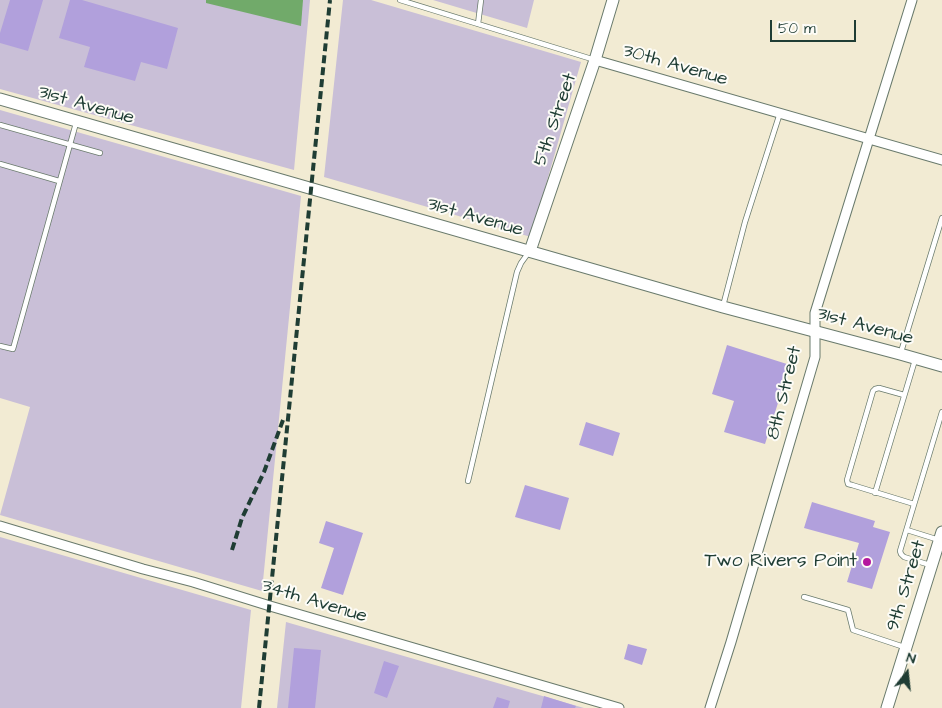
<!DOCTYPE html>
<html>
<head>
<meta charset="utf-8">
<style>
	body { margin:0 }
	#map { position:relative; width:942px; height:708px; overflow:hidden; background:#f2ebd3; font-family:"Architects Daughter",sans-serif }
	canvas { display:block }
	.north { position:absolute; left:882px; top:648px; width:50px; height:50px; -webkit-text-stroke:4px #fdfcf7; paint-order:stroke; rotate:16deg; font-size:14px; font-weight:700; line-height:20px; text-align:center; color:#1f3d34 }
	.north::after { content:''; display:block; margin:auto; width:18px; height:22px; background:#1f3d34; clip-path:polygon(50% 0,100% 100%,50% 72%,0 100%) }
	.scale { position:absolute; left:770px; top:20px; width:86px; height:22px; box-sizing:border-box; border:2px solid #1f3d34; border-top:0; padding-left:6px; font-size:15px; line-height:18px; white-space:nowrap; color:#1f3d34; -webkit-text-stroke:4px #fdfcf7; paint-order:stroke }
</style>
</head>
<body>
<div id="map">
<canvas width="942" height="708"></canvas>
<div class="north">N</div>
<div class="scale">50 m</div>
</div>
<script>
const g = document.querySelector('canvas').getContext('2d');
g.lineJoin = 'round';
function paint(path, color) {
  g.fillStyle = color;
  g.fill(path, 'evenodd');
}
function trace(path, color, width, dash) {
  g.strokeStyle = color;
  g.lineWidth = width;
  g.lineCap = dash ? 'butt' : 'round';
  g.setLineDash(dash || []);
  g.stroke(path);
}
function label(font, color, halo, rows, align = 'center') {
  g.font = font + ' "Architects Daughter",sans-serif';
  g.lineWidth = 4;
  g.setLineDash([]);
  g.textBaseline = 'middle';
  g.strokeStyle = halo;
  g.fillStyle = color;
  for (const [text, x, y, turn = 0] of rows) {
    g.save();
    g.translate(x, y);
    g.rotate((+turn || 0) * Math.PI / 180);
    g.textAlign = isNaN(turn) ? turn : align;
    if (halo) g.strokeText(text, 0, 0);
    g.fillText(text, 0, 0);
    g.restore();
  }
}
paint(new Path2D(`
	M0,0H310L294,170L0,89Z
	M343,0H371L581,62L531,237L324,177Z
	M433,0H534L527,28Z
	M0,110L301,196L262,591L0,515L30,407L0,398Z
	M0,537L251,610L241,708H0Z
	M286,622L584,708H277Z`), '#c9bfd7');
paint(new Path2D(`
	M206,0H303L301,26L206,3Z`), '#71aa6a');
paint(new Path2D(`
	M10,0H43L28,51L0,43V33Z
	M70,0H82L178,28L167,69L141,62L135,81L84,67L90,47L59,38Z
	M727,345L790,365L765,444L724,432L734,401L712,394Z
	M586,422L620,433L613,456L579,445Z
	M525,485L569,498L560,530L515,517Z
	M812,502L875,521L873,527L890,532L872,589L847,582L859,543L804,528Z
	M326,521L363,533L343,595L321,588L334,548L319,543Z
	M628,644L647,649L642,665L624,659Z
	M294,648L321,650L315,708H288Z
	M384,661L399,666L387,698L374,693Z
	M544,696L576,706L575,708H541Z
	M497,697L510,701L508,708H493Z`), '#b1a0dc');
const service = new Path2D(`
	M400,0L595,60
	M478,24L481,0
	M0,125L100,153
	M0,164L59,181
	M723,306L745,222L780,113
	M0,346L13,349L76,123
	M901,352L942,218
	M904,395L879,388L875,389L873,391L847,480L848,484L852,485L914,504
	M468,481L517,272L521,263L529,252
	M875,493L915,360
	M907,530L939,540
	M930,565L904,557L901,554L900,551L942,412
	M804,597L848,610L853,630L904,647`);
const minor = new Path2D(`
	M595,60L942,160
	M0,526L143,569L193,582L270,606L619,708
	M710,708L731,642L815,357V313L912,0`);
const tertiary = new Path2D(`
	M0,99L723,307L900,354L942,366
	M530,251L595,60L613,0
	M887,708L942,532`);
trace(service, '#697a6c', 6);
trace(minor, '#697a6c', 11);
trace(tertiary, '#697a6c', 13);
trace(service, '#fff', 4.5);
trace(minor, '#fff', 9);
trace(tertiary, '#fff', 11);
trace(new Path2D(`
	M232,550L242,518L264,472L283,420
	M259,708L330,0`), '#1f3d34', 4, [8, 4]);
for (const [x, y, r, color] of [
	[867,562,5,"#b5179e"]
]) {
  const dot = new Path2D();
  dot.arc(x, y, r, 0, 2 * Math.PI);
  g.fillStyle = color;
  g.fill(dot);
  trace(dot, '#fdfcf7', 2);
}
label('19px', '#1f3d34', '#fdfcf7', [
	["30th Avenue",675,66,16],
	["31st Avenue",86,106,16],
	["5th Street",556,120,-71],
	["31st Avenue",475,218,16],
	["31st Avenue",865,327,15],
	["8th Street",785,393,-76],
	["9th Street",907,586,-73],
	["34th Avenue",314,602,17]
]);
label('19px', '#1f3d34', '#fdfcf7', [
	["Two Rivers Point",857,562]
], 'right');
</script>
</body>
</html>
